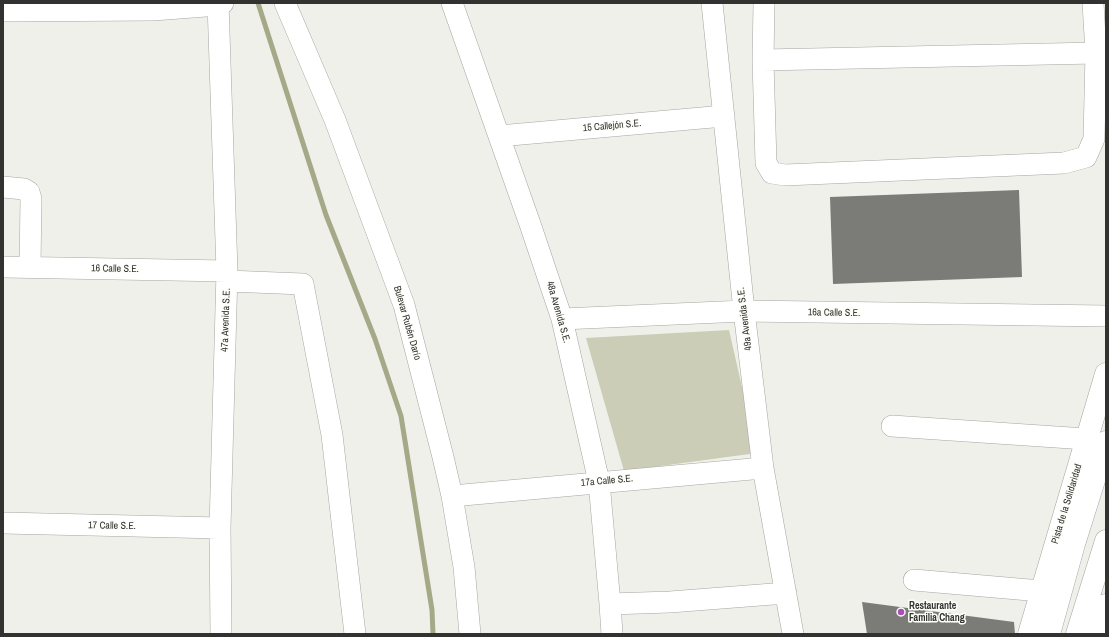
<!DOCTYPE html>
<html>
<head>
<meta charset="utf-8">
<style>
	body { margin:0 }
	#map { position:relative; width:1109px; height:637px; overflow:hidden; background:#f0f0eb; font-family:"Archivo Narrow",sans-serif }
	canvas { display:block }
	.frame { position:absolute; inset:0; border:4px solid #323331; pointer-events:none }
</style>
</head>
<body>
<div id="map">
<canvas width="1109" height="637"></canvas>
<div class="frame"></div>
</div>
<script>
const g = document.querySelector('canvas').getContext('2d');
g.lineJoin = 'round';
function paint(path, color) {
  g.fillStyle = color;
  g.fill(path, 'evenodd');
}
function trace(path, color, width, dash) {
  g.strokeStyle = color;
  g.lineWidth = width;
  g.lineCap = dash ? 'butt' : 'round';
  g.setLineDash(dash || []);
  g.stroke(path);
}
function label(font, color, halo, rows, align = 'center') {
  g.font = font + ' "Archivo Narrow",sans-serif';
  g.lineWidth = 3;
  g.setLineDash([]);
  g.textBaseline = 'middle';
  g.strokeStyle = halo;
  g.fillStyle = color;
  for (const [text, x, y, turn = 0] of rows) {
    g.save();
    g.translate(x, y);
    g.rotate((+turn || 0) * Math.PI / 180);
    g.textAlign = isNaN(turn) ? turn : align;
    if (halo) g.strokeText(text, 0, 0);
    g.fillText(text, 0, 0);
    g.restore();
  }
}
paint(new Path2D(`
	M729,330L757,453L624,471L586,338Z`), '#cbcdb7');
trace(new Path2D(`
	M258,3L326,215L375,339L401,416L432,610L433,634`), '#a5a987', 5);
paint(new Path2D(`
	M1019,190L1022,277L833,284L830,197Z
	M862,602L1014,622L1015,634H867Z`), '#7b7c77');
const minor = new Path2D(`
	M218,3L227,271L220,528L221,634
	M285,3L335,120L404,305L443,457L452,496L464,567L470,634
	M452,3L530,224L562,319L599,482L610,604L612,634
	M712,3L744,311L763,468L793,634
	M764,3L763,60L766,163L772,173L785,175L1064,163L1086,157L1094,139L1096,53L1093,3
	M3,11L153,10L219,5L223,3
	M763,60L1096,53
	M499,136L724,116
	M3,187L24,189L29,192L31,199L30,267
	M3,267L227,271
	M227,281L303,284L332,435L355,634
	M562,319L744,311L1106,316
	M892,426L1086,439
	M452,496L763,468
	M3,523L220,528
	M914,580L1041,591
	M610,604L670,602L786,593`);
const major = new Path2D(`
	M1029,634L1106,374
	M1049,634L1074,544L1106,442
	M1077,634L1106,541
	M1097,634L1106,605`);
trace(minor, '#a5a6a1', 22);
trace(major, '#a5a6a1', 23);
trace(minor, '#fff', 21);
trace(major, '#fff', 22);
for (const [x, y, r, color] of [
	[901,612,4,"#ab4eb9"]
]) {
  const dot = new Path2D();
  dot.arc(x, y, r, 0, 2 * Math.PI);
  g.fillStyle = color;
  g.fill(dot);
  trace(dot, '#fdfef9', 1.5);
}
label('10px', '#323331', '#fdfef9', [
	["15 Callejón S.E.",612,126,-5],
	["16 Calle S.E.",115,269,1],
	["48a Avenida S.E.",558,312,74],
	["16a Calle S.E.",834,313,1],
	["49a Avenida S.E.",745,319,-97],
	["47a Avenida S.E.",226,320,-88],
	["Bulevar Rubén Darío",407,323,74],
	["17a Calle S.E.",607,481,-5],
	["Pista de la Solidaridad",1067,504,-73],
	["17 Calle S.E.",112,526,1]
]);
label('bold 10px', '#323331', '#fdfef9', [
	["Restaurante",909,606],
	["Familia Chang",909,618]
], 'left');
</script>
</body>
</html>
